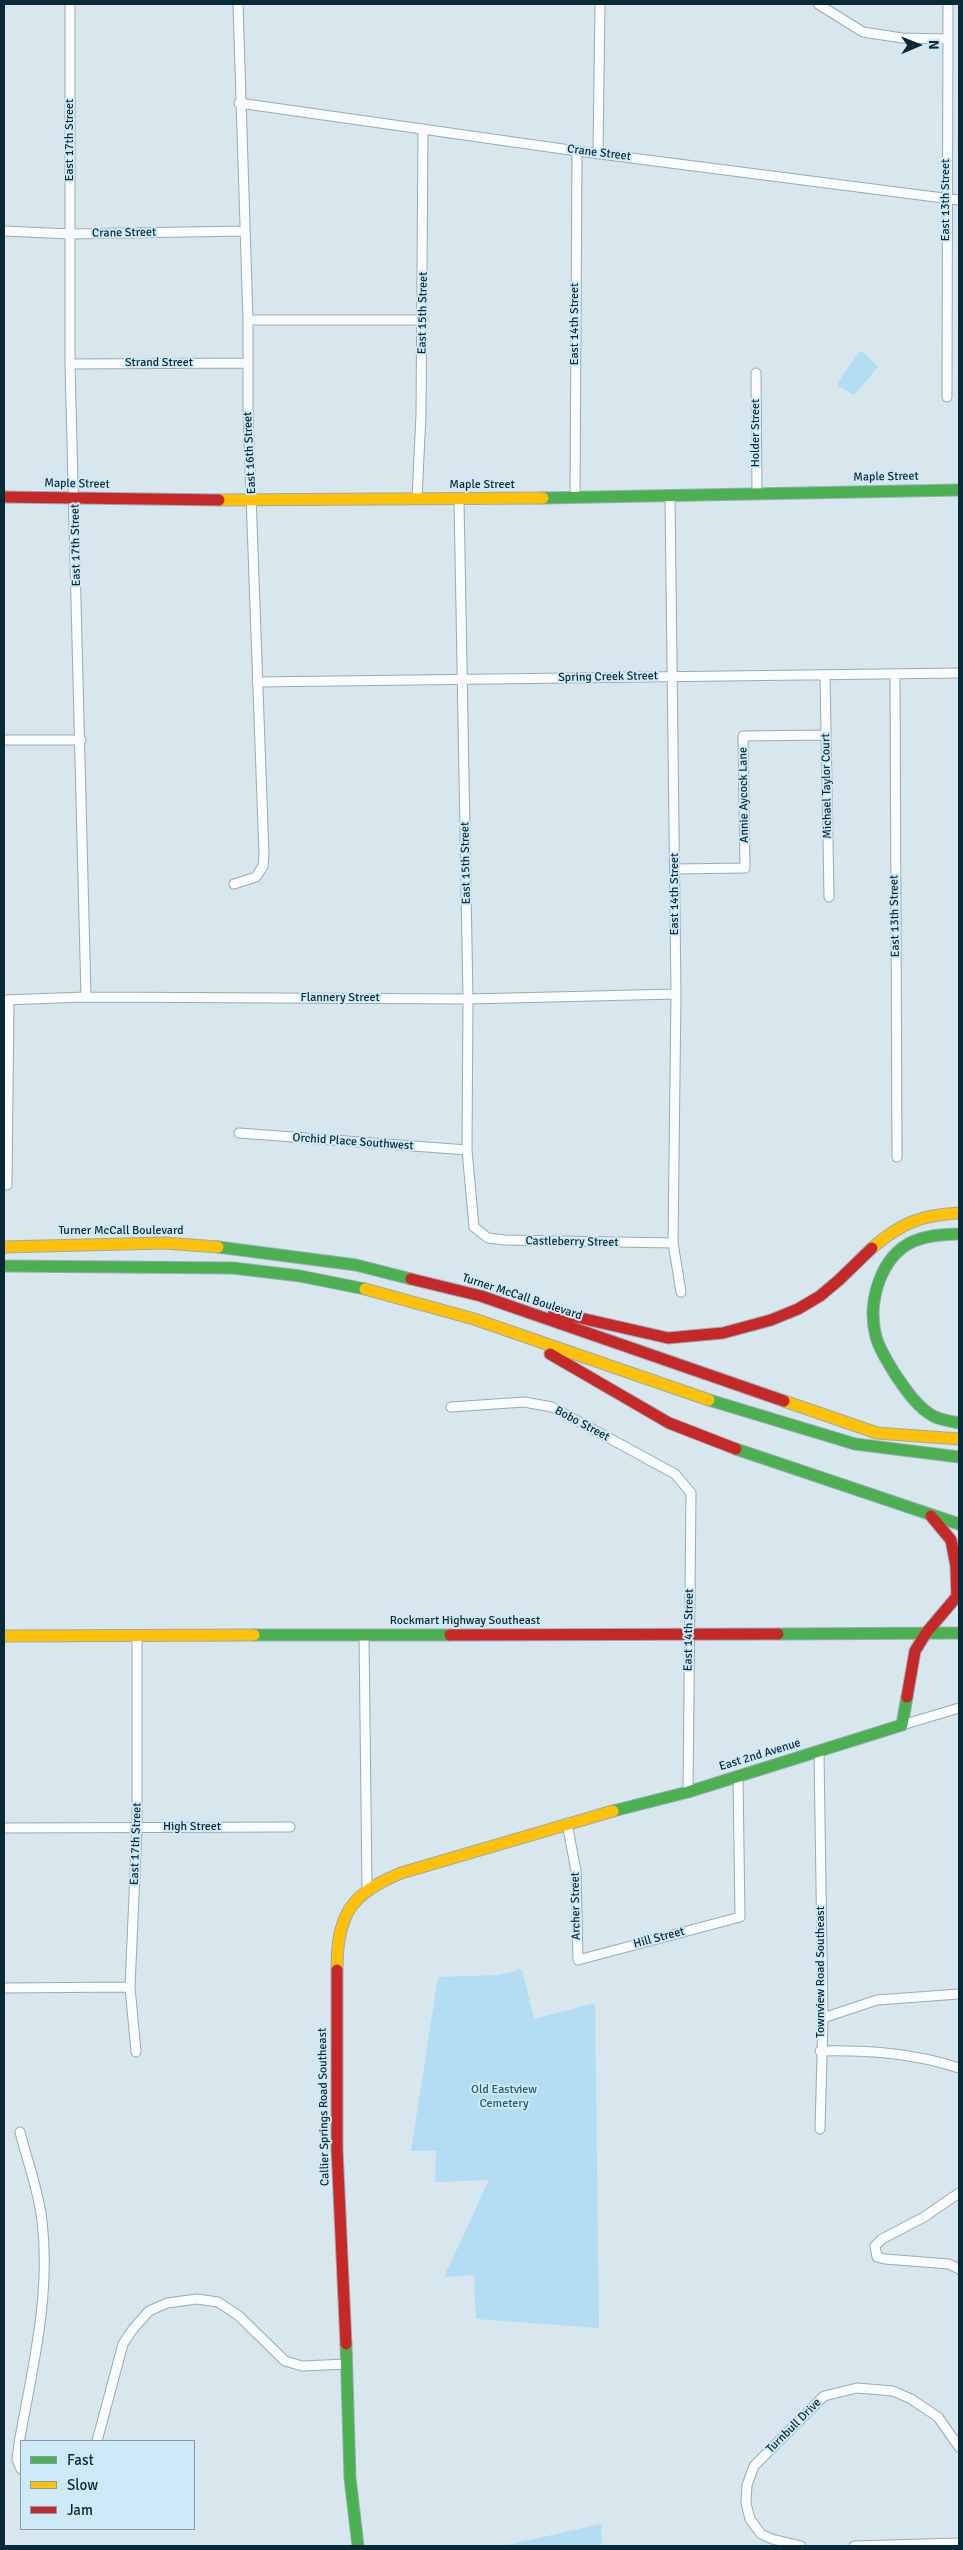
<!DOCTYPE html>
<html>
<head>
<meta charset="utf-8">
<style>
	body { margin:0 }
	#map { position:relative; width:963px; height:2550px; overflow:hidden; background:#d8e6ee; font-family:Signika,sans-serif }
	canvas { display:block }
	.frame { position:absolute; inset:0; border:5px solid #092936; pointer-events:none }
	.legend { position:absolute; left:20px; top:2440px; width:175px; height:90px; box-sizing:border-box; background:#ceeaf8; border:1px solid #7f9daa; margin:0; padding:6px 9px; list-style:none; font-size:15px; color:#092936 }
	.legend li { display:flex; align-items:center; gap:10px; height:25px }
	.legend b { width:25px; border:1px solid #7f9daa }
	.north { position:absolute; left:893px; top:20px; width:50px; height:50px; -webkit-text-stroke:4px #ceeaf8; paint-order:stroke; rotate:89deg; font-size:14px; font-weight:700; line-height:20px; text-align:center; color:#092936 }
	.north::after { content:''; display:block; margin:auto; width:18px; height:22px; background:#092936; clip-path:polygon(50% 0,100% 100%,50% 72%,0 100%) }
</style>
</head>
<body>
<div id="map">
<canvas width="963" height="2550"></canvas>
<div class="frame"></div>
<ul class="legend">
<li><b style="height:6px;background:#4caf50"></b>Fast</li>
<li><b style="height:6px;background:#ffc107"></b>Slow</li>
<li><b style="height:6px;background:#c62828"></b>Jam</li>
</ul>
<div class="north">N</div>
</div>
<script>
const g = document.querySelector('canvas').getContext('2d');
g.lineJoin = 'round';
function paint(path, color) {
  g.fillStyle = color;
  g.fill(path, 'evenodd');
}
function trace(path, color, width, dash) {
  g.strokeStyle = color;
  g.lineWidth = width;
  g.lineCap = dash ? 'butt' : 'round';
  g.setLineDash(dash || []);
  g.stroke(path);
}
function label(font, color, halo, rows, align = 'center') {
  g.font = font + ' Signika,sans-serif';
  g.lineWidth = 4;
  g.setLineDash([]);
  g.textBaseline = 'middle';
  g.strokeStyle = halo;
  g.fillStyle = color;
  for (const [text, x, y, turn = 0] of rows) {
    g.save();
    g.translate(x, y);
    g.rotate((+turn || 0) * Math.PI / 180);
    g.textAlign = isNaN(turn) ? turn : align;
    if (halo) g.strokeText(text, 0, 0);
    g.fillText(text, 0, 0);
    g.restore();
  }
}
paint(new Path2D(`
	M859,352H863L878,367L854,395L839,386L838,382Z
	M522,1969L534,2019L595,2003L599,2328L476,2319L474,2275L444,2277L489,2180L435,2182L436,2151H411L438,1977L498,1975Z
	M601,2524L602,2546H503Z`), '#b2ddf2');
const street = new Path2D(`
	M70,4V364L86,997
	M818,4L863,32L902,38L948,39
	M239,103L577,151L959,200
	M598,152L600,4
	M4,231L70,234L245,231
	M248,320H423
	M70,364L248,363
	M756,373L757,492
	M947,397L948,4
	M670,496L676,994L673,1243L681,1292
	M417,498L421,415L423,129
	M575,498L577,151
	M459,499L468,999L467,1150L474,1227L488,1238L505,1240L673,1243
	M895,674L897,1157
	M825,675L829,897
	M257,682L959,673
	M4,740H81
	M675,869L745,868L743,736L826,735
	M234,884L256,877L263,866L264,855L248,413V320L238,4
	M4,1000L86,997L468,999L676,994
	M239,1133L467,1150
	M7,1185L9,1000
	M451,1407L524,1402L552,1407L675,1474L691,1493L688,1792
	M364,1635L367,1889
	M902,1725L959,1708
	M819,1752L823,2018L820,2129
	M567,1823L576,1871L578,1960L740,1917L738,1776
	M4,1828L290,1827
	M4,1988L130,1987
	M823,2018L877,2000L959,1994
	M820,2051C868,2050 913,2053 959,2068
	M136,2052L130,1987L137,1827V1635
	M20,2132C27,2161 39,2191 42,2221C51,2296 32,2370 19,2443L17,2460L21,2469
	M959,2193L924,2217L882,2239L875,2246L877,2257L885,2259L949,2264L959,2269
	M97,2441L123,2344L133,2329L149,2311L167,2303L197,2299L218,2302L239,2316L285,2361L302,2366L347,2364
	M801,2546L772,2539L761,2534L750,2519L746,2503L747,2485L754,2466L824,2396L857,2388L893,2391L911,2399L938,2417L959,2447
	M854,2546L959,2543`);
const fast = new Path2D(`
	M543,498L959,490
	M959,1234C944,1234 929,1235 914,1241C880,1256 867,1303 876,1337C880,1351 888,1362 895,1374C906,1390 916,1406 933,1416C941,1420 950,1421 959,1423
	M218,1247L356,1265L411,1279
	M4,1266L233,1268L300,1276L365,1289
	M709,1400L855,1444L959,1457
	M736,1449L959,1524
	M778,1634L959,1633
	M254,1635H450
	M613,1811L688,1792L902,1725L907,1697
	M346,2344L350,2478L358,2546`);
const slow = new Path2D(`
	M219,500L543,498
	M4,1247L164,1243L218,1247
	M872,1248C901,1223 921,1215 959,1213
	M365,1289L474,1319L709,1400
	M784,1401L877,1433L959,1439
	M4,1636L254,1635
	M337,1970C337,1915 350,1894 401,1873L613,1811`);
const jam = new Path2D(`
	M4,497L219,500
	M411,1279L481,1296L784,1401
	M554,1312L668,1338L723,1333L771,1320L798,1309L820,1296L839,1280L872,1248
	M550,1354L669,1423L736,1449
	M931,1516L951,1540L956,1566L957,1597
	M450,1635L778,1634
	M907,1697L915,1651L926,1633L959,1594
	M337,1970V2149L346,2344`);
trace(street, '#97acb6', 11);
trace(fast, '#97acb6', 13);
trace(slow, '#97acb6', 13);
trace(jam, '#97acb6', 13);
trace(street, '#f9fbfc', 9);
trace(fast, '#4caf50', 11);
trace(slow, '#ffc107', 11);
trace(jam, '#c62828', 11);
label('12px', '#092936', '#ceeaf8', [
	["East 17th Street",70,140,-90],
	["Crane Street",599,153,7],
	["East 13th Street",946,200,-90],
	["Crane Street",124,233,-1],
	["East 15th Street",423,313,-89],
	["East 14th Street",575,324,-90],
	["Strand Street",159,363],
	["Holder Street",756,433,-90],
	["East 16th Street",250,453,-93],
	["Maple Street",886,477,-1],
	["Maple Street",77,484,1],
	["Maple Street",482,485],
	["East 17th Street",76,545,-91],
	["Spring Creek Street",608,677,-1],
	["Michael Taylor Court",827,786,-91],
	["Annie Aycock Lane",744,795,-91],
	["East 15th Street",466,863,-91],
	["East 14th Street",675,894,-90],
	["East 13th Street",895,916,-91],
	["Flannery Street",340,998],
	["Orchid Place Southwest",353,1142,4],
	["Turner McCall Boulevard",121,1231],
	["Castleberry Street",572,1242,1],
	["Turner McCall Boulevard",522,1297,18],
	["Bobo Street",582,1424,28],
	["Rockmart Highway Southeast",465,1621],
	["East 14th Street",689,1630,-89],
	["East 2nd Avenue",760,1755,-17],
	["High Street",192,1827],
	["East 17th Street",136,1844,-88],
	["Archer Street",576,1906,-91],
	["Hill Street",659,1938,-15],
	["Townview Road Southeast",821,1972,-90],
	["Callier Springs Road Southeast",324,2107,-91],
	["Turnbull Drive",794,2426,-45]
]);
label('12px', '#2d5a6e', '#ceeaf8', [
	["Old Eastview",504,2090],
	["Cemetery",504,2104]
]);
</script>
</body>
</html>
